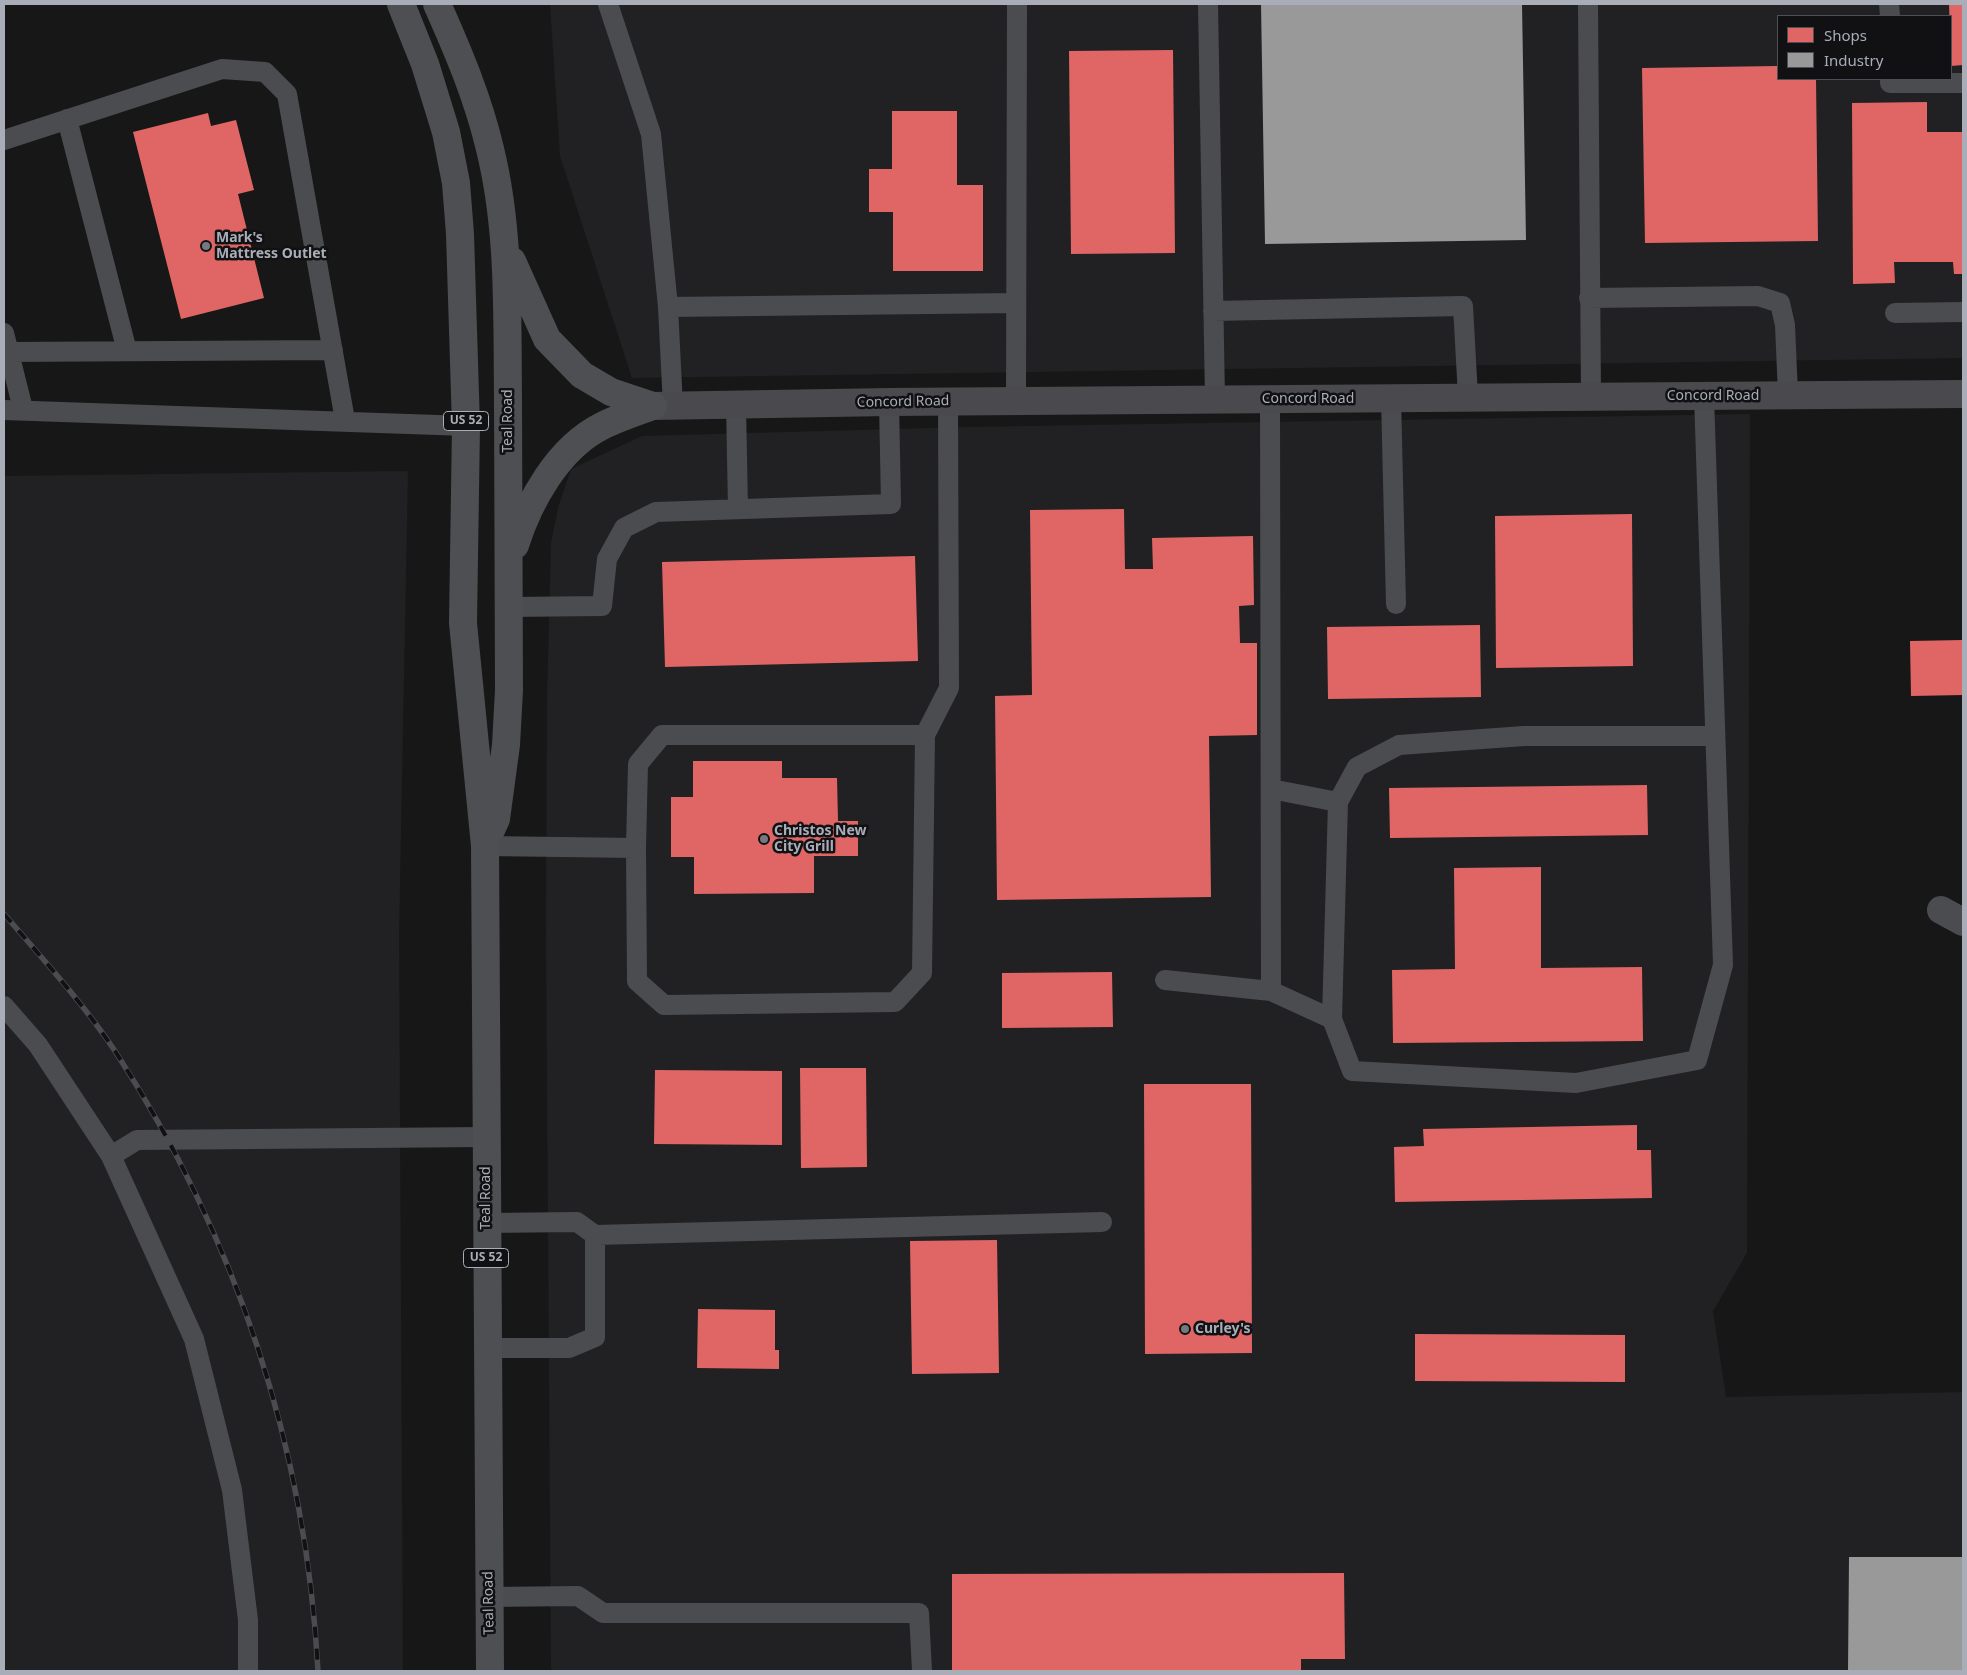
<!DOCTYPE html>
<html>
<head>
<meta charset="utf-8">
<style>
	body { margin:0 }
	#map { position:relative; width:1967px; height:1675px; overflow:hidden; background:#171717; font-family:"Noto Sans",sans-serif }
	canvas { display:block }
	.frame { position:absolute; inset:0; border:5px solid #a8adb8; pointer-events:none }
	.legend { position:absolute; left:1777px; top:15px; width:175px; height:65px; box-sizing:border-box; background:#111113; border:1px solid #4d4f55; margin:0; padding:6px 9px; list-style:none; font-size:15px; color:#a8adb8 }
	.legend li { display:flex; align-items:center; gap:10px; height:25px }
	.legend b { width:25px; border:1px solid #4d4f55 }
</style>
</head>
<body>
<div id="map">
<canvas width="1967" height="1675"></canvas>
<div class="frame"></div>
<ul class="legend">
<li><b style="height:14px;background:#e06666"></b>Shops</li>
<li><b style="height:14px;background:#999"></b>Industry</li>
</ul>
</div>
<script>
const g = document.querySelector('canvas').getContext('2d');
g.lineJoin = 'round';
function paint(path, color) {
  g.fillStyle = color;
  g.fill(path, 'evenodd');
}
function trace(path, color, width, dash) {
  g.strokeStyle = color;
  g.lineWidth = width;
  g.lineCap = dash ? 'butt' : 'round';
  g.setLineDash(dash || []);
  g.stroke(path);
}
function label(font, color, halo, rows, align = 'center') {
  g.font = font + ' "Noto Sans",sans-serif';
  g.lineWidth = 5;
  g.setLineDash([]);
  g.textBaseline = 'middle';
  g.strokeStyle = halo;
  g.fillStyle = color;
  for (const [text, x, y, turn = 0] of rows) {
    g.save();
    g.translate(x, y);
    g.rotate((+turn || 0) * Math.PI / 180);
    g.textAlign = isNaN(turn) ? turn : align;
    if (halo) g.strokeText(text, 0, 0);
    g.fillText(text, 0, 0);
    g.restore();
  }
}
paint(new Path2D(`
	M550,4H1963V358L632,378L560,156ZM1778,16H1951V79H1778Z
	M1750,414L1747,1253L1713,1311L1726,1397L1963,1392V1671H551L546,933L547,699L551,543L558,508L571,469L642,436L967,427Z
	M408,471L399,935L403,1671H4V476Z`), '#212123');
paint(new Path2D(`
	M1949,4H1963V65L1951,66Z
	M1173,50L1175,253L1071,254L1069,51Z
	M1778,66V79H1816L1818,241L1645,243L1642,68Z
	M1927,102V132H1963V274H1954L1953,262H1894L1895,283L1853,284L1852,103Z
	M892,111H957V185H983V271H893V212H869V169H892Z
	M208,113L211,126L236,120L254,190L238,194L264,298L181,319L133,132Z
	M1124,509L1125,569H1153L1152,538L1253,536L1254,605L1239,606L1240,643H1257V735L1209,736L1211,897L997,900L995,696L1032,695L1030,510Z
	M1632,514L1633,666L1496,668L1495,516Z
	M915,556L918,661L665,667L662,562Z
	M1480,625L1481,697L1328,699L1327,627Z
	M1963,640V695L1911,696L1910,641Z
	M693,761H782V778H837L838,821H858V856H814V893L694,894V857H671V797H693Z
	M1647,785L1648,835L1390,838L1389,788Z
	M1541,867V968L1642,967L1643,1041L1393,1043L1392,970L1455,969L1454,868Z
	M1112,972L1113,1027L1002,1028V973Z
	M800,1068H866L867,1167L801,1168Z
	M655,1070L782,1071V1145L654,1144Z
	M1144,1084H1251L1252,1353L1145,1354Z
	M1637,1125V1150H1651L1652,1198L1395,1202L1394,1147L1424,1146L1423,1129Z
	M997,1240L999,1373L912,1374L910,1241Z
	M698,1309L775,1310V1350H779V1369L697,1368Z
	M1415,1334L1625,1335V1382L1415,1381Z
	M1344,1573L1345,1659H1301V1671H952V1574Z`), '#e06666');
paint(new Path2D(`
	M1261,4H1522L1526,240L1265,244Z
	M1849,1557H1963V1671H1848Z`), '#999');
trace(new Path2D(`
	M608,4L651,134L668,307L673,406
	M1208,4L1215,399
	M1588,4L1591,397
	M1889,4L1890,16
	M1890,79V83H1963
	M67,119L127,351
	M4,140L222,69L265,72L287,94L345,420
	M1589,298L1758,296L1780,303L1785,325L1788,395
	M668,307L1016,303
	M1213,311L1463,306L1468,397
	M1895,313L1963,312
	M4,333L23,409
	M8,352L333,350
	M1391,398L1396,604
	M1270,399L1271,991
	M1016,401L1017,4
	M736,404L738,509
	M4,410L466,426
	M509,607L602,606L607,559L624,528L656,512L891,504L889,402
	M1271,789L1338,802
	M485,846L636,848L637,981L664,1005L895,1002L922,973L925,735L949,688L948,401
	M636,848L638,764L662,735H925
	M1165,980L1271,991L1332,1019L1352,1071L1576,1083L1697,1060L1723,965L1704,396
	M4,1006L38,1045L111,1156
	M1332,1019L1338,802L1357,767L1399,745L1524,736H1715
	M486,1223L577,1222L595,1235V1337L569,1348H487
	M595,1235L1102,1222
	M489,1597L578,1596L603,1613H919L922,1671
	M248,1671V1620L232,1490L194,1339L111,1156L137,1140L485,1137`), '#4b4c50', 20);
trace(new Path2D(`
	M1941,910L1963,922`), '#4b4c50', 28);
trace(new Path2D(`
	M653,406L889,402L1963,394`), '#4a4a4e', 28);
trace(new Path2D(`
	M401,4L425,64L446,132L456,183L460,234L466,426L463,623L485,846L490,1671
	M437,4C458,51 478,98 490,149C510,230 507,315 508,398C508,495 509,592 509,690L506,745L496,819L491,830
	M512,261L547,339L582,375L611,392L653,406
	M515,545C529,501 558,448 602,426C618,418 636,412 653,406`), '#4d4f52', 28);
const rail = new Path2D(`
	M4,914C42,958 82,1002 115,1051C237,1239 306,1448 318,1671`);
trace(rail, '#4b4c4f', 5.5);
trace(rail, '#111113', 4, [11]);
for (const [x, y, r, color] of [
	[206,246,5,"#757880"],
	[764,839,5,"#757880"],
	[1185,1329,5,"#757880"]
]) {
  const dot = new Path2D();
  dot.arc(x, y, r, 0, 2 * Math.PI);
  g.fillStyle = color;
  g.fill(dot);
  trace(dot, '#111113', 2);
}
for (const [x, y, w] of [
	[466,421,45],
	[486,1258,45]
]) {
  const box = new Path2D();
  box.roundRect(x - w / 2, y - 9.5, w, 19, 4);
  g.fillStyle = '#111113';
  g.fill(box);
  trace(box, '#a8adb8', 1);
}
label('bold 12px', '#a8adb8', null, [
	["US 52",466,421],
	["US 52",486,1258]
]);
label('bold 14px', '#a8adb8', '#111113', [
	["Mark's",216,238],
	["Mattress Outlet",216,254],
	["Christos New",774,831],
	["City Grill",774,847],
	["Curley's",1195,1329]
], 'left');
label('14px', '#a8adb8', '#111113', [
	["Concord Road",1713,396],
	["Concord Road",1308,399],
	["Concord Road",903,402,-1],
	["Teal Road",508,421,-90],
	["Teal Road",486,1198,-90],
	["Teal Road",489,1603,-91]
]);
</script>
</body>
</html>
